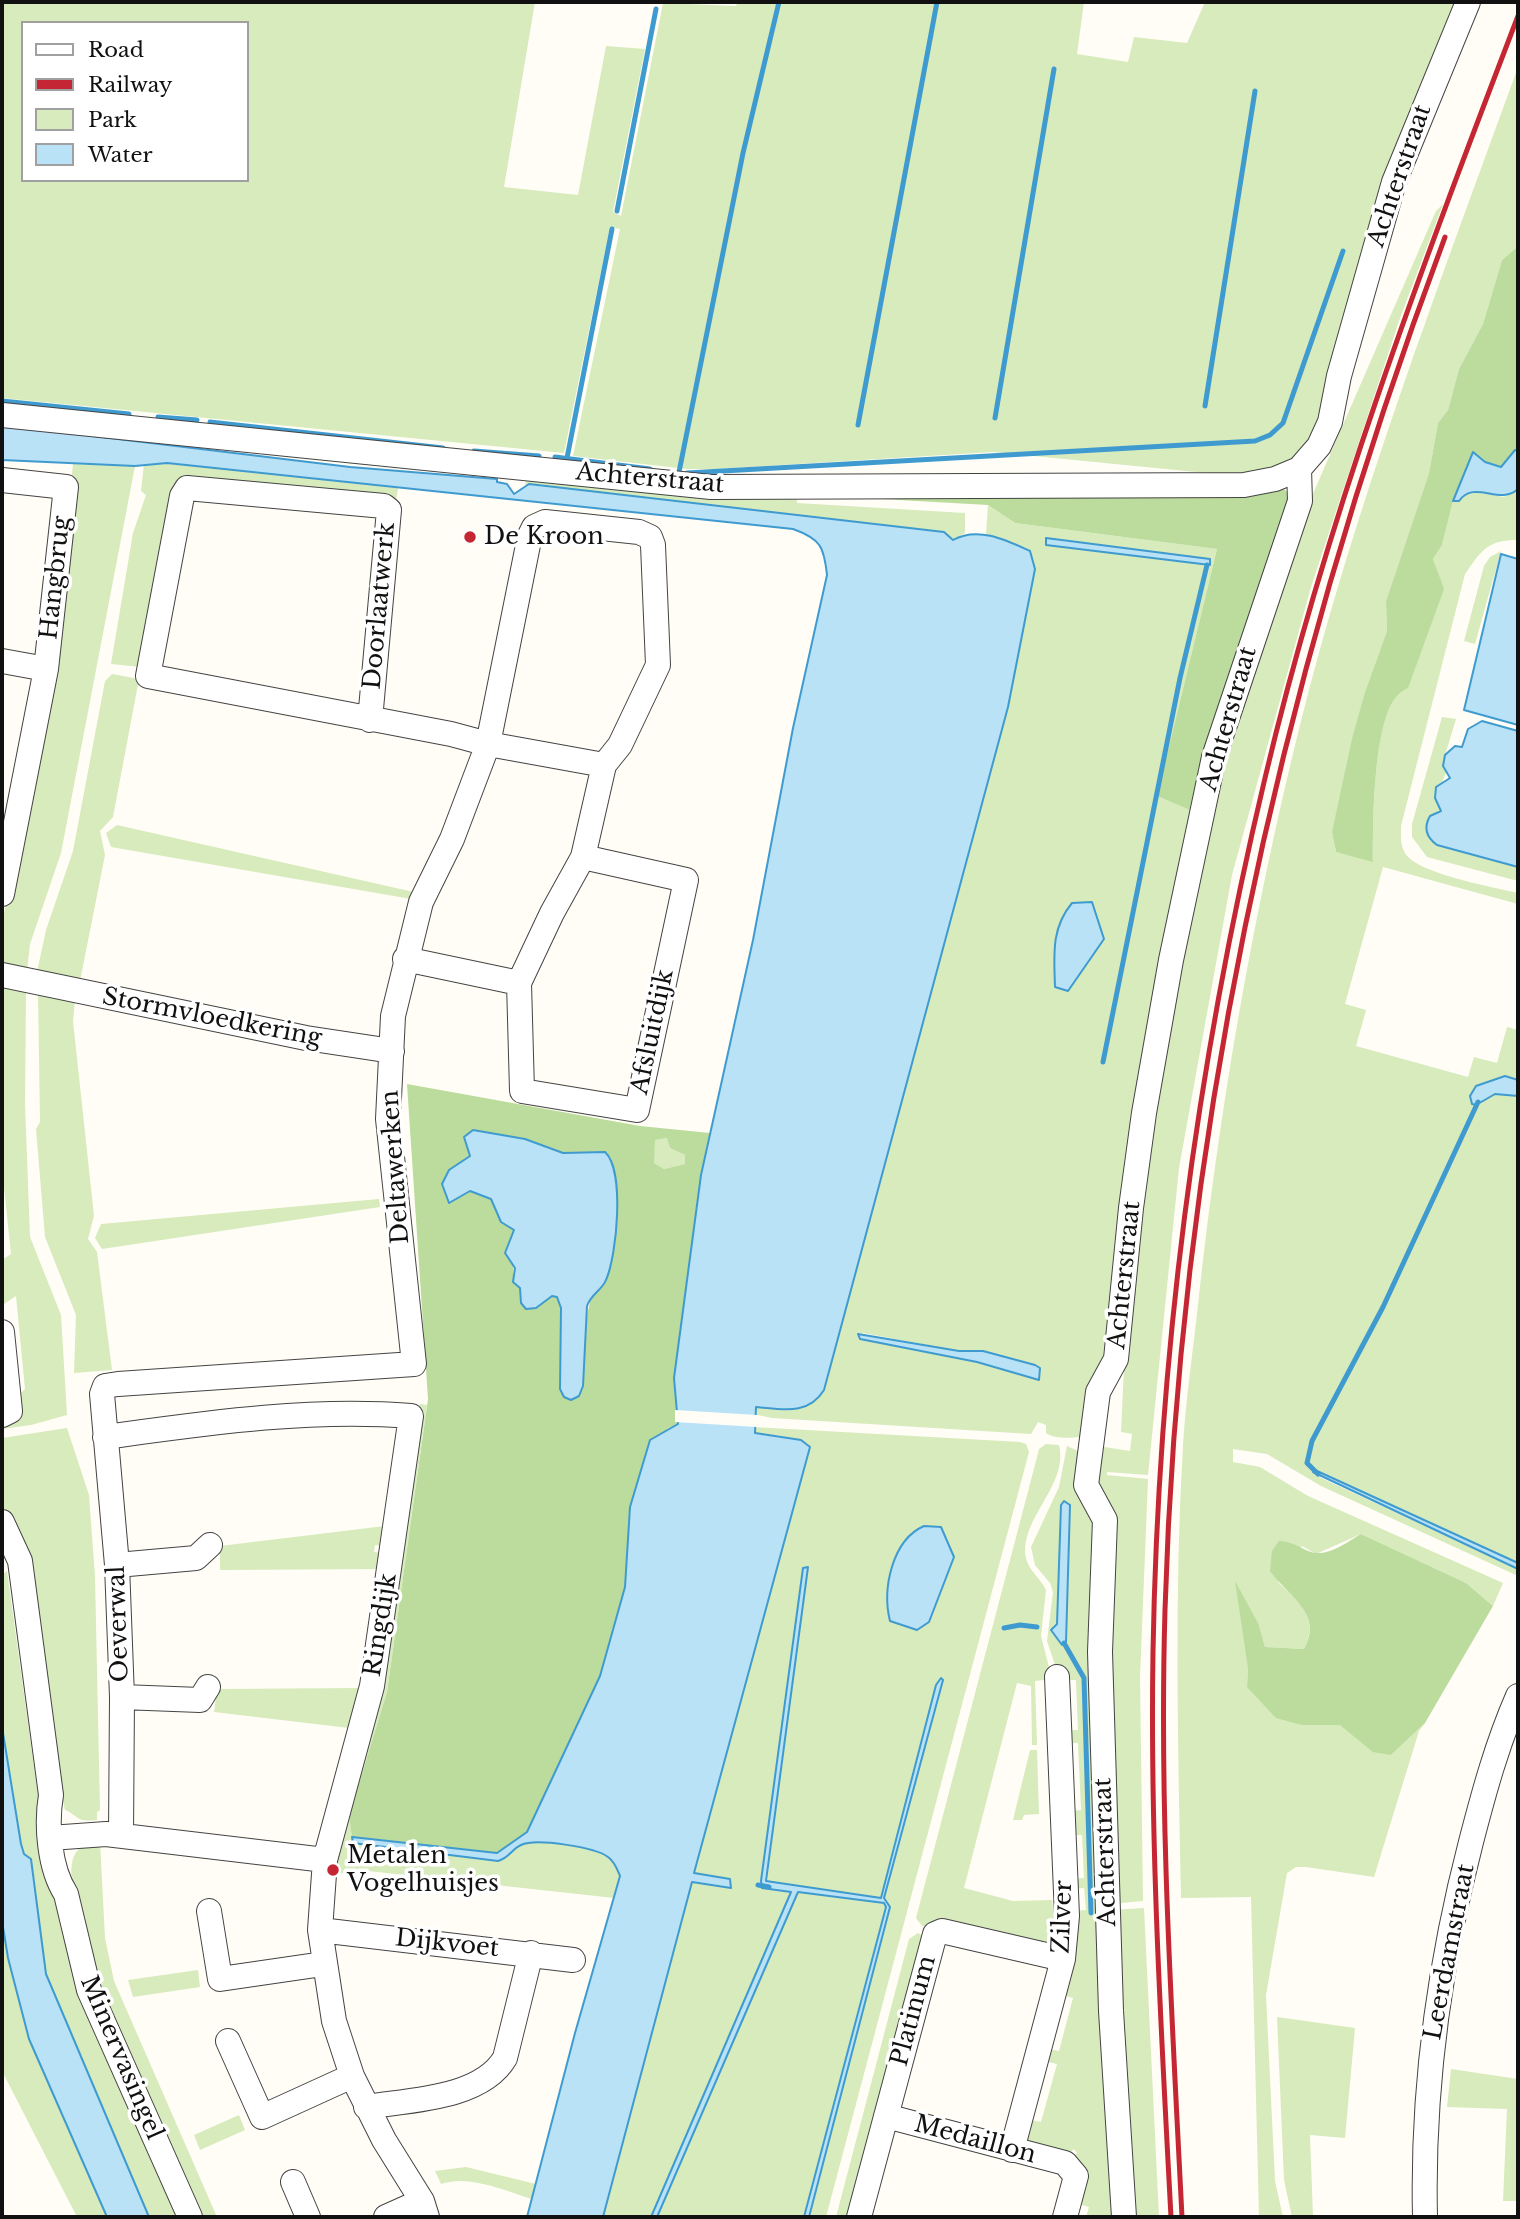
<!DOCTYPE html>
<html>
<head>
<meta charset="utf-8">
<style>
	body { margin:0 }
	#map { position:relative; width:1520px; height:2219px; overflow:hidden; background:#fffdf5; font-family:"Libre Baskerville",serif }
	canvas { display:block }
	.frame { position:absolute; inset:0; border:4px solid #111; pointer-events:none }
	.legend { position:absolute; left:21px; top:21px; width:228px; height:161px; box-sizing:border-box; background:#fff; border:2px solid #a0a0a0; margin:0; padding:9px 12px; list-style:none; font-size:21px; color:#111 }
	.legend li { display:flex; align-items:center; gap:14px; height:35px }
	.legend b { width:35px; border:2px solid #a0a0a0 }
</style>
</head>
<body>
<div id="map">
<canvas width="1520" height="2219"></canvas>
<div class="frame"></div>
<ul class="legend">
<li><b style="height:9px;background:#fff"></b>Road</li>
<li><b style="height:9px;background:#c42634"></b>Railway</li>
<li><b style="height:19px;background:#d7ebbd"></b>Park</li>
<li><b style="height:19px;background:#b9e2f7"></b>Water</li>
</ul>
</div>
<script>
const g = document.querySelector('canvas').getContext('2d');
g.lineJoin = 'round';
function paint(path, color) {
  g.fillStyle = color;
  g.fill(path, 'evenodd');
}
function trace(path, color, width, dash) {
  g.strokeStyle = color;
  g.lineWidth = width;
  g.lineCap = dash ? 'butt' : 'round';
  g.setLineDash(dash || []);
  g.stroke(path);
}
function label(font, color, halo, rows, align = 'center') {
  g.font = font + ' "Libre Baskerville",serif';
  g.lineWidth = 7;
  g.setLineDash([]);
  g.textBaseline = 'middle';
  g.strokeStyle = halo;
  g.fillStyle = color;
  for (const [text, x, y, turn = 0] of rows) {
    g.save();
    g.translate(x, y);
    g.rotate((+turn || 0) * Math.PI / 180);
    g.textAlign = isNaN(turn) ? turn : align;
    if (halo) g.strokeText(text, 0, 0);
    g.fillText(text, 0, 0);
    g.restore();
  }
}
paint(new Path2D(`
	M2,2H535L504,187L578,195L606,46L645,49L613,212L621,216L663,3L736,6L738,2H1084L1077,54L1128,62L1134,37L1187,43L1205,2H1461L1324,410L1302,459L1247,477L993,452L716,469H687L573,456L620,229L610,227L564,453L2,398ZM23,23H247V180H23Z
	M1518,67V240L1516,248L1502,260L1483,324L1459,369L1448,410L1438,423L1429,473L1386,601L1387,631L1365,692L1332,832L1336,852L1373,861C1373,823 1373,728 1395,697C1398,694 1404,690 1408,687L1443,589L1433,559L1442,545L1453,501H1459C1470,486 1488,494 1504,497L1518,489V540C1487,540 1482,550 1465,574L1401,826C1401,836 1400,845 1405,853C1417,874 1494,887 1518,893V904L1383,867L1345,1004L1366,1010L1356,1046L1468,1077L1474,1057L1497,1063L1507,1027L1518,1030V1080L1505,1076L1480,1101L1495,1094L1518,1096V1563L1327,1475L1319,1477L1518,1569V1576L1321,1486L1267,1454L1233,1449V1462L1260,1467L1308,1496L1503,1583L1493,1606L1466,1583L1361,1534L1316,1554L1302,1546L1278,1582C1299,1602 1320,1619 1304,1649L1265,1647L1259,1625L1248,1668L1247,1687L1302,1725H1340L1391,1755L1425,1723L1419,1731L1374,1877L1306,1867H1296L1287,1873L1266,1995L1275,2181L1283,2217H1259L1251,1897L1181,1898C1178,1747 1174,1596 1183,1445C1186,1398 1193,1351 1198,1305C1219,1111 1252,919 1299,729C1355,504 1439,285 1518,67Z
	M1443,204L1399,321L1311,587L1232,875L1179,1168L1148,1475L1107,1472V1475L1148,1479L1140,1677L1143,1901L1110,1904L1091,1484L1098,1446L1130,1451L1132,1434L1121,1432L1129,1261L1208,814L1302,519L1436,211Z
	M167,463L398,488L396,502L180,480L140,667L111,664L133,533L146,495L141,491L144,464Z
	M73,464L135,466L61,853L30,944L27,971L2,965V924L53,651Z
	M527,475L796,491L797,503L965,513V533L953,540L944,532L525,485Z
	M988,505L1015,523L1217,549L1157,796L1199,814L1113,1353L1080,1437C1070,1438 1054,1439 1046,1433V1425L1038,1422L1031,1434L772,1418L753,1414L755,1407L800,1409L1024,549L986,534ZM1046,538L1209,559L1210,565L1047,545ZM863,1333L959,1351L1039,1380L977,1362L860,1339L859,1334Z
	M1501,551L1475,644L1464,641L1484,566L1490,557Z
	M112,674L139,679L113,817L100,831L105,855L80,981L37,972L46,930L73,851L105,681Z
	M1442,717L1456,719L1443,762L1446,773L1435,798L1440,809C1426,820 1420,832 1437,845L1518,867V881L1427,857L1412,837V824Z
	M117,825L418,893L417,900L111,847L106,833Z
	M2,985L26,990L25,1104L30,1237L61,1315L67,1415L31,1425L2,1429C2,1413 14,1399 25,1389L16,1296L4,1304L2,1260L11,1254L2,1168Z
	M38,994L75,1000L73,1021L94,1216L88,1239L97,1252L112,1370L74,1373L76,1315L45,1237L36,1129L40,1122Z
	M668,1138L670,1148L685,1155V1164L664,1169L654,1163V1140Z
	M379,1199L380,1207L102,1249L95,1238L101,1224Z
	M421,1404L427,1405L387,1692L349,1816L353,1843L498,1861C509,1858 512,1849 521,1845C536,1838 595,1847 608,1857C615,1862 617,1869 620,1876L614,1898L350,1869L349,1874L330,1872L418,1406Z
	M753,1427L1020,1442L1026,1444L1029,1452L826,2217H809L890,1908L884,1899L943,1680L936,1685L881,1898L767,1882L805,1567L761,1881L757,1887L791,1892L651,2217H603L692,1882L731,1887L730,1879L694,1873L810,1448L782,1436L755,1433ZM941,1527L954,1557L929,1622L888,1597L895,1560Z
	M67,1428L89,1495L95,1577L100,1810L97,1812V1820C76,1823 78,1815 65,1810L2,1514V1438Z
	M1046,1444L1059,1445C1069,1486 1019,1518 1026,1558C1029,1571 1041,1579 1046,1590L1041,1636L1052,1679L1035,1681L1037,1745H1032L1031,1686L1017,1683L964,1888L1013,1901L1052,1900L1055,1932L1050,1951L922,1926L916,1918L1036,1461L1039,1449Z
	M1067,1446L1080,1452L1102,1523L1121,2217H1086L1089,2207L1075,2203L1070,2160L1077,2153L1074,2149L1066,2156L1029,2147L1023,2136L1026,2119L1041,2122L1057,2064L1041,2060L1044,2048L1059,2051L1073,1998L1063,1995L1077,1947L1071,1945L1074,1911L1086,1910L1084,1888L1073,1889L1072,1879L1084,1878L1082,1835H1071V1811L1081,1810L1078,1743H1068L1067,1730H1078L1076,1680H1066L1056,1668L1047,1641L1053,1592L1050,1583L1035,1565L1031,1547L1059,1487ZM1062,1503L1070,1505L1066,1642L1063,1645L1053,1625L1057,1624Z
	M385,1526L383,1546L375,1545L374,1552L382,1553L380,1569L220,1570V1546Z
	M7,1571L37,1788L68,1951L176,2217H149L46,1974L31,1859L24,1854L21,1844L3,1733L2,1575Z
	M360,1688L349,1728L214,1712L217,1689Z
	M1030,1750H1037L1039,1814L1024,1815L1022,1820H1013Z
	M100,1841L105,1938L114,1981L217,2217H199C173,2159 52,1907 74,1856C79,1845 90,1844 100,1841Z
	M798,1892L884,1903L886,1907L804,2217H657Z
	M1144,1908L1159,2217H1127L1111,1910Z
	M2,1921L29,2039L107,2217H77L2,2071Z
	M918,1933L926,1938L852,2217H836L909,1939Z
	M198,1970L200,1987L133,1997L128,1980Z
	M1277,2017L1355,2028L1345,2138L1310,2135L1313,2217H1292L1284,2180Z
	M1451,2069L1518,2079V2201H1503L1507,2109L1447,2107Z
	M239,2115L245,2130L200,2150L194,2135Z
	M466,2167L536,2184L532,2199C505,2191 469,2174 441,2184L435,2171Z`), '#d7ebbd');
paint(new Path2D(`
	M1518,240V451L1515,450L1501,467L1485,462L1473,452L1453,501L1442,545L1433,559L1444,589L1408,688C1404,690 1398,694 1395,698C1373,728 1373,823 1373,862L1336,852L1332,832L1352,739L1365,692L1387,631L1386,601L1429,473L1438,423L1448,410L1459,369L1483,324L1502,260L1516,248Z
	M1281,486L1289,494L1199,814L1157,796L1217,549L1015,523L988,505L810,495Z
	M407,1084L640,1126L710,1133L701,1175L674,1378L678,1424L667,1429L630,1507L625,1587L600,1676L527,1832L497,1853L352,1837L349,1816L387,1692L428,1399ZM473,1130L525,1139L563,1153L605,1152L611,1158L616,1176L612,1262L605,1283L591,1297L586,1321L560,1389L561,1308L557,1297L552,1295L545,1302L513,1282L514,1230L501,1222L492,1199L470,1191L449,1203L442,1184L449,1170L470,1155ZM667,1138L670,1148L685,1155V1164L664,1169L654,1163L655,1140Z
	M1361,1534L1466,1583L1493,1606L1425,1723L1391,1755L1373,1752L1340,1725H1302L1276,1718L1247,1687L1248,1668L1235,1581L1259,1625L1265,1647L1304,1649C1324,1614 1289,1597 1270,1571L1272,1551L1279,1541C1295,1541 1306,1553 1317,1553C1332,1554 1349,1541 1361,1534Z`), '#bbdc9c');
const water = new Path2D(`
	M2,425L350,467L497,479V482L507,484L514,494L529,484L944,532L953,540C978,526 1006,540 1030,551L1035,569L1008,707L824,1390C808,1416 782,1409 756,1407L755,1433L801,1440L810,1447L694,1873L730,1879L731,1888L692,1882L603,2217H527L575,2033L620,1876C617,1869 615,1862 608,1857C595,1847 536,1838 521,1845C512,1849 509,1858 498,1861L353,1843L352,1837L497,1853L527,1832L600,1676L625,1587L630,1507L650,1440L678,1424L674,1378L701,1175L753,940L793,728L827,575C824,547 821,539 793,529L167,463L135,466L2,460Z
	M1515,450L1518,451V489C1500,506 1474,479 1459,501H1453L1473,452L1485,462L1501,467Z
	M1046,538L1210,559V565L1046,545Z
	M1501,554L1518,559V725L1464,710Z
	M1482,721L1518,731V867L1437,845C1426,837 1423,828 1430,816L1441,811L1435,798L1436,787L1450,778L1443,766L1445,755L1455,746L1462,747L1468,729Z
	M1092,902L1104,939L1068,991L1055,987C1054,955 1051,928 1072,903Z
	M1505,1076L1518,1080V1096L1495,1094L1476,1105L1472,1104L1470,1096L1476,1086Z
	M473,1130L525,1139L563,1153L605,1152C625,1170 617,1255 606,1280C602,1290 591,1294 587,1306L583,1386L579,1396L571,1400L564,1397L560,1389L561,1308L557,1297L552,1296L536,1308L526,1309L521,1303L520,1288L513,1282L515,1268L505,1253L514,1230L501,1222L491,1199L470,1191L449,1203L442,1184L449,1170L470,1156L464,1137Z
	M858,1334L959,1351H983L1035,1365L1040,1368L1039,1380L977,1362L860,1339Z
	M1317,1471L1518,1563V1569L1313,1472Z
	M1064,1501L1070,1505L1066,1642L1062,1645L1051,1630L1057,1624L1061,1505Z
	M924,1526L941,1527L954,1557L929,1622L917,1630L890,1621C882,1589 892,1540 924,1526Z
	M808,1567L766,1881L881,1898L936,1685L941,1678L943,1680L884,1898L890,1907L809,2217H804L886,1907L884,1903L798,1892L657,2217H651L791,1892L762,1888L761,1881L803,1568Z
	M2,1676L3,1733L21,1844L24,1854L31,1859L46,1974L149,2217H107L29,2039L8,1958L2,1921Z`);
paint(water, '#b9e2f7');
trace(water, '#3f9bcf', 2);
paint(new Path2D(`
	M675,1410L757,1415V1427L675,1422Z`), '#fffdf5');
trace(new Path2D(`
	M617,211L656,9
	M2,401L129,414
	M1205,406L1255,91
	M158,417L197,420
	M995,418L1054,69
	M210,422L443,448
	M858,425L937,2
	M474,451L539,456
	M555,457L650,469
	M567,458L612,229
	M679,472L743,153L779,2
	M687,473L1255,441L1270,435L1283,423L1343,251
	M1103,1062L1180,678L1207,565
	M1318,1474L1307,1463L1312,1441L1383,1307L1478,1102
	M1004,1628L1020,1625L1037,1627
	M1064,1643L1084,1678L1091,1913
	M758,1885L769,1887`), '#3f9bcf', 5);
const minor = new Path2D(`
	M2,415L711,487L1244,485L1275,479L1299,469L1319,446L1330,422L1339,376L1394,182L1468,2
	M2,480L66,487L46,669L2,894
	M2,661L46,669
	M583,857L686,880L637,1110L522,1091L519,983L552,913L583,857L604,765L620,745L658,665L653,545L650,537L639,532L545,522L534,527L530,535L488,744L604,765
	M405,959L519,983
	M2,975L306,1038L392,1051
	M2,1332L10,1411L2,1415
	M105,1437C207,1423 308,1408 411,1416L372,1686L325,1860L320,1930L334,2021L352,2076L384,2140L422,2201L427,2217
	M2,1522L20,1561L51,1795C46,1824 49,1868 66,1894L89,1990L190,2217
	M117,1565L196,1558L210,1545
	M122,1697L200,1700L208,1687
	M121,1835L122,1697L117,1565L102,1394L105,1386L118,1384L414,1364L388,1119L393,1016L421,902L452,839L488,744L451,734L148,676L182,496L187,488L384,506L389,510L370,720
	M50,1838L106,1834L325,1860
	M209,1911L220,1979L323,1964
	M320,1930L573,1960
	M228,2041L262,2117L352,2076
	M366,2107C409,2100 481,2099 505,2058L531,1953
	M886,2116L1065,2163L1076,2176L1065,2217
	M1012,2150L1063,1959L1067,1916L1057,1677
	M293,2182L308,2217
	M386,2217L422,2201
	M859,2217L935,1934L942,1931L1063,1959
	M1124,2217L1111,2011L1100,1652L1105,1520L1086,1485L1098,1392L1116,1359L1131,1208L1144,1113L1171,960L1214,757L1300,501L1299,469
	M1425,2217C1422,2090 1439,1965 1471,1842C1484,1792 1497,1744 1518,1696`);
trace(minor, '#444', 26);
trace(minor, '#fff', 24);
trace(new Path2D(`
	M1171,2217C1161,2029 1150,1840 1153,1652C1158,1358 1197,1063 1265,778C1327,516 1422,267 1518,16
	M1182,2217C1172,2015 1159,1813 1165,1610C1179,1136 1279,680 1445,237`), '#c42634', 5);
for (const [x, y, r, color] of [
	[470,537,7,"#c42634"],
	[333,1870,7,"#c42634"]
]) {
  const dot = new Path2D();
  dot.arc(x, y, r, 0, 2 * Math.PI);
  g.fillStyle = color;
  g.fill(dot);
  trace(dot, '#fff', 2.5);
}
label('24px', '#111', '#fff', [
	["Achterstraat",1400,176,-71],
	["Achterstraat",650,479,5],
	["Hangbrug",56,578,-84],
	["Doorlaatwerk",380,606,-85],
	["Achterstraat",1229,719,-74],
	["Stormvloedkering",212,1018,11],
	["Afsluitdijk",653,1032,-78],
	["Deltawerken",396,1167,-94],
	["Achterstraat",1125,1275,-84],
	["Oeverwal",119,1624,-92],
	["Ringdijk",381,1625,-81],
	["Achterstraat",1106,1852,-92],
	["Zilver",1063,1917,-88],
	["Dijkvoet",447,1944,6],
	["Leerdamstraat",1450,1952,-79],
	["Platinum",914,2011,-75],
	["Minervasingel",121,2058,67],
	["Medaillon",975,2140,15]
]);
label('24px', '#111', '#fff', [
	["De Kroon",484,537],
	["Metalen",347,1856],
	["Vogelhuisjes",347,1884]
], 'left');
</script>
</body>
</html>
